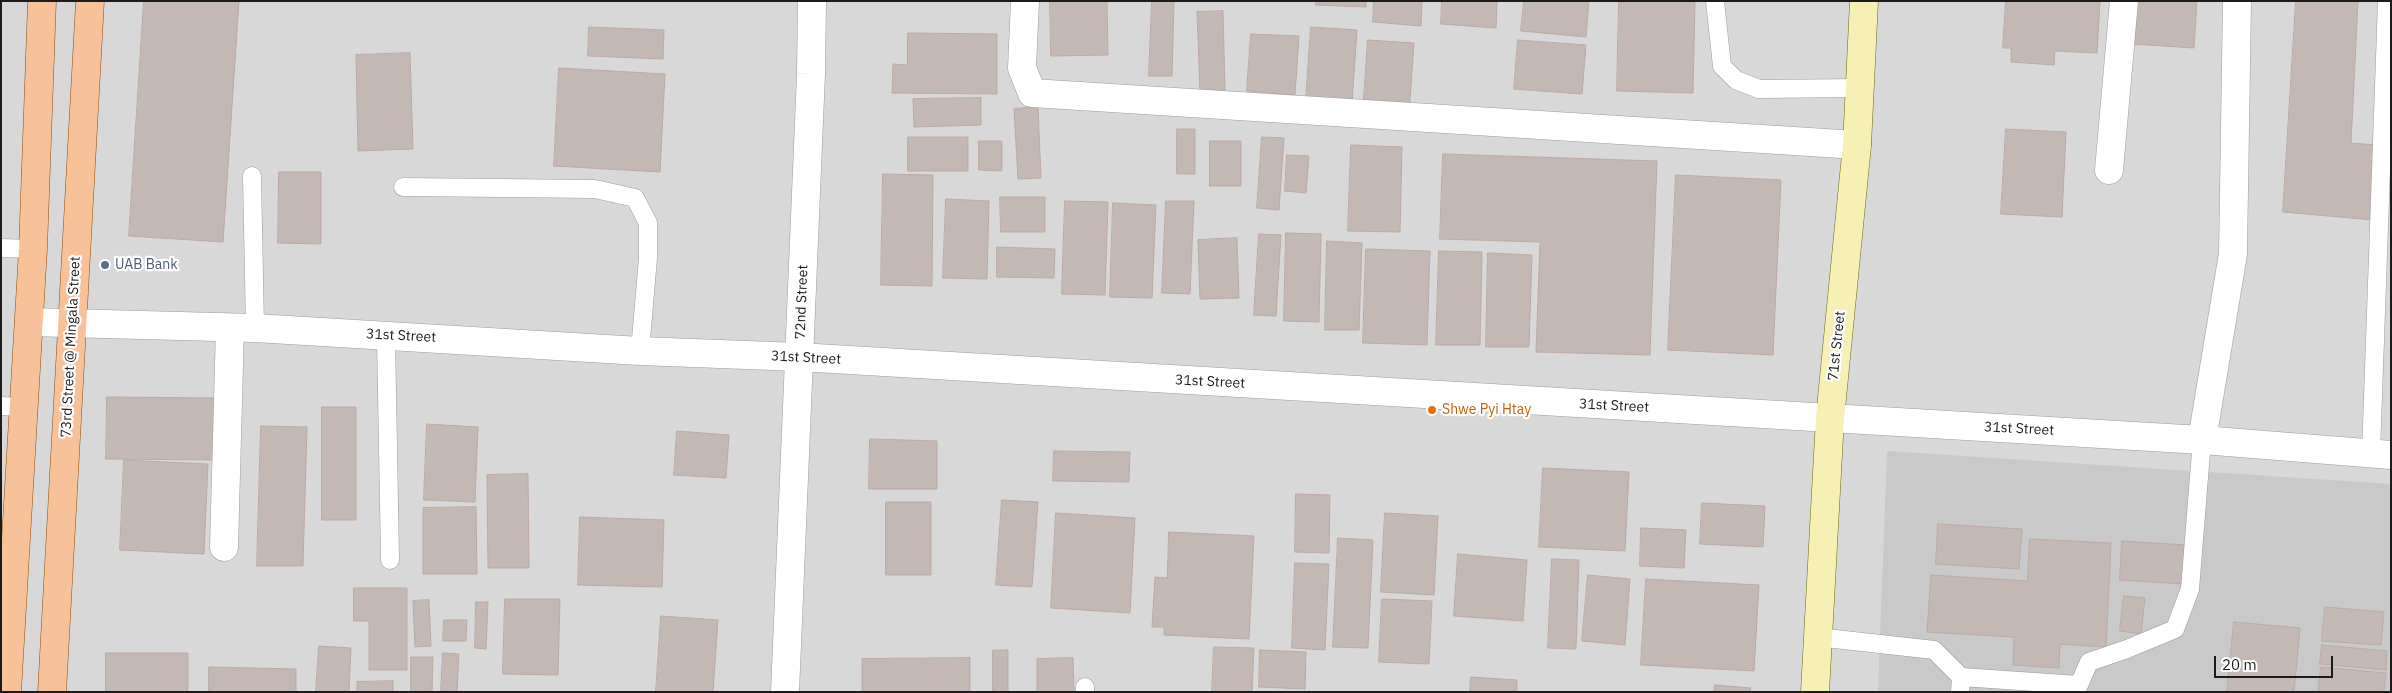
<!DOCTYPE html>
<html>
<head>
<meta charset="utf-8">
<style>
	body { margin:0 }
	#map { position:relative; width:2392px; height:693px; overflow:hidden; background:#ece7e0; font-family:"IBM Plex Sans",sans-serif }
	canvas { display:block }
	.frame { position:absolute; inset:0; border:2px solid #1b1b1b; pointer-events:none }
	.scale { position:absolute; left:2214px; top:656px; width:119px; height:22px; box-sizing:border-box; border:2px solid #1b1b1b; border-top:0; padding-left:6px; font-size:15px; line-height:18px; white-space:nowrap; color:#1b1b1b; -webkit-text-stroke:4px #fff; paint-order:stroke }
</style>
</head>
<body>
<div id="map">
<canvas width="2392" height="693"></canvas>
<div class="frame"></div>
<div class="scale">20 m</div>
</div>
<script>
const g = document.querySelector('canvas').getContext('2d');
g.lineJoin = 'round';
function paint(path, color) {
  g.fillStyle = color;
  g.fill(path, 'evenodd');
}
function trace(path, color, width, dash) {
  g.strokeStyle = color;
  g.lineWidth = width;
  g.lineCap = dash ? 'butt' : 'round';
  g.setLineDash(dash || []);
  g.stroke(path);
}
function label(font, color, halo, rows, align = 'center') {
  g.font = font + ' "IBM Plex Sans",sans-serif';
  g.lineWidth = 4.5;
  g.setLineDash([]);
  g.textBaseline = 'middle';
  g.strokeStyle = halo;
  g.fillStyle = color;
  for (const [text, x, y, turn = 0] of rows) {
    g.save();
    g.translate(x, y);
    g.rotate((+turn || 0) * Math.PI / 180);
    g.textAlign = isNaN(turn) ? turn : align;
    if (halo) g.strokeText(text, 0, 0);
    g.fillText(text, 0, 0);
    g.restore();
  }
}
paint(new Path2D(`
	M1,1H2391V692H1Z`), '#d9d8d8');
paint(new Path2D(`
	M1887,451L2391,484V692H1878Z`), '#c9c9c9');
const building = new Path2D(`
	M144,1H239L223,242L129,236Z
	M1050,1H1107L1108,55L1051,56Z
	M1152,1H1174L1172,76H1149Z
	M1316,1H1366V7L1316,5Z
	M1374,1H1422L1421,26L1373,22Z
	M1442,1H1497L1496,28L1441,24Z
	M1524,1H1589L1586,37L1521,31Z
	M1619,1H1695L1693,93L1617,91Z
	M2006,1H2100L2097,53L2055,51L2054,65L2011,62V48H2003Z
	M2134,1H2197L2194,48L2132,44Z
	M2296,1H2358L2351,143L2377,145L2373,220L2283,212Z
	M1223,11L1225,90L1200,91L1197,12Z
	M589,27L664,30L663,59L588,56Z
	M1311,27L1357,30L1352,102L1306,99Z
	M908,33L997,34V94L892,93L893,64L907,65Z
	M1251,34L1299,36L1295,95L1247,91Z
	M1368,40L1414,43L1409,114L1363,112Z
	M1518,40L1586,45L1582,94L1514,89Z
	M410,53L413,149L358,151L356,55Z
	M559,68L665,74L660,172L554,166Z
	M981,98V125L914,127L913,99Z
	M1038,107L1041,178L1018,179L1014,109Z
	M1177,129H1195V174H1177Z
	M2006,129L2066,132L2062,217L2001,214Z
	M908,137H968V171H908Z
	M1262,137L1284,138L1279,210L1257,208Z
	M979,141H1002V171L979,170Z
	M1210,141H1241V186H1210Z
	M1351,145L1402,147L1400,232L1348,231Z
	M1443,154L1657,161L1650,355L1536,352L1540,242L1440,239Z
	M1287,155L1309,156L1306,193L1285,191Z
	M279,172H321V244L278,243Z
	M883,174L933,175L932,286L881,285Z
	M1676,175L1781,180L1773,355L1668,350Z
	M1000,197H1045V232H1001Z
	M946,199L989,201L987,279L943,278Z
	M1065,201L1108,202L1105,295L1062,294Z
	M1166,201H1194L1190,294L1162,293Z
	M1113,203L1156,205L1152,298L1110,297Z
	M1286,233L1321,234L1319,322L1284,321Z
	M1259,234L1281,235L1276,316L1254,315Z
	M1237,238L1239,298L1200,299L1198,240Z
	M1327,241L1362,243L1359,330H1325Z
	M997,247L1055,249L1054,278L997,277Z
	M1366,249L1430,251L1427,345L1363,343Z
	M1439,251L1482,252L1480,345H1436Z
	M1488,253L1532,255L1529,347H1486Z
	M107,397L218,398L217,460L106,459Z
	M322,407H356V520H322Z
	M427,424L478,427L475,502L424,500Z
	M261,426L307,427L303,566H257Z
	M677,431L729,435L726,478L674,475Z
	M870,439L937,441V489H869Z
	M1054,451L1130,452L1129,482L1053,481Z
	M124,460L208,464L204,554L120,550Z
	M1543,468L1629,472L1625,551L1539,547Z
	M528,474L529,568H488L487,475Z
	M1296,494L1330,495L1329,553L1295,552Z
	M1002,500L1038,502L1032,587L996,585Z
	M886,502H931V575H886Z
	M1702,503L1765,506L1763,547L1700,544Z
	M476,507L477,574H423V508Z
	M1056,513L1135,518L1130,613L1051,608Z
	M1385,513L1438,516L1434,595L1381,592Z
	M580,517L664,520L662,587L578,585Z
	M1938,524L2022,529L2019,569L1936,564Z
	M1641,528L1686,530L1684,568L1640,566Z
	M1169,532L1254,536L1249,639L1164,635V627H1152L1155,577L1167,578Z
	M1338,538L1373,540L1368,648L1333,647Z
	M2030,539L2111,543L2106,647L2060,644L2059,668L2013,665L2014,637L1927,632L1931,575L2027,581Z
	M2122,541L2186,545L2184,584L2120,580Z
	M1458,554L1527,560L1523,621L1454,616Z
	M1552,559L1579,560L1576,649L1548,648Z
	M1295,563L1329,564L1325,650L1292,648Z
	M1588,575L1630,579L1625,645L1582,641Z
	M1646,579L1759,585L1754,671L1641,665Z
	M354,588H407V670H369V621H354Z
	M2124,596L2145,598L2141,634L2120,631Z
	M505,599H560L558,675L503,674Z
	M1382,599L1432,601L1429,664L1379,662Z
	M429,600L431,646L415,647L413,601Z
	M476,602H488L486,649L475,648Z
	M2325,607L2384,612L2381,645L2322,641Z
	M661,616L718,620L713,692H656Z
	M444,620H467L466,641H443Z
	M2234,622L2300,628L2294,692H2227Z
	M2322,645L2387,651L2386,670L2320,664Z
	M319,646L351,648L349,692H316Z
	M1214,647L1254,648L1252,692H1212Z
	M993,650H1008V692H993Z
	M1260,650L1306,652L1305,689L1259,687Z
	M106,653H188V692H106Z
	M443,653L459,654L457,692L441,691Z
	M411,657H433L432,692H411Z
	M970,658V692H862V659Z
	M1073,658L1074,692H1037V659Z
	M209,667L296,669V692H209Z
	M2321,667L2386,673L2384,692H2318Z
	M1471,677L1517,680V692H1470Z
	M393,681V692H357V682Z
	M1715,685L1751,688L1750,692H1714Z`);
paint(building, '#c3b8b4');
trace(building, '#bdaba4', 1);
const lane = new Path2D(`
	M1715,1L1722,66L1736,80L1759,89L1859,88
	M252,176L255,328
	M403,187L595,189L635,198L648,223V258L640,351
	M1,248L33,249
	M386,335L390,560
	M1,406L23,407
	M2371,453L2387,1
	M1817,637L1934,650L1961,677L1960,692
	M1961,677L2079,685L2089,662L2127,649L2175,629L2190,589L2202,440
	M1085,692V687`);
const street = new Path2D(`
	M1025,1L1022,68L1032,93L1857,145
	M2109,170L2124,1
	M29,322L255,328L640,351L799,357L2202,440L2391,455
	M2202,440L2233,254L2237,1
	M224,547L230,328
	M785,692L811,74L812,1`);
const secondary = new Path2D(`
	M1815,692L1830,418L1857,145L1864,1`);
const primary = new Path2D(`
	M7,692L33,249L42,1
	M52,692L90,1`);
trace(lane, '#9c9c9c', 19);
trace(street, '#9c9c9c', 29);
trace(secondary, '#6b6809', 29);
trace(primary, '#8c4d06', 29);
trace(lane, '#fff', 18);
trace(street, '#fff', 28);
trace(secondary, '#f6f0b5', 28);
trace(primary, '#f7c29a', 28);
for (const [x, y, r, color] of [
	[105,265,5,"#5c6f8a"],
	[1432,410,5,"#e8710a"]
]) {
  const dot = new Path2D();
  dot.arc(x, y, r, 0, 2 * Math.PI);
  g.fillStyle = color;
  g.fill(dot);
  trace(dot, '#fff', 2);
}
label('14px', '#4e5e75', '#fff', [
	["UAB Bank",115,265]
], 'left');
label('14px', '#1b1b1b', '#fff', [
	["72nd Street",802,302,-88],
	["31st Street",401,336,3],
	["71st Street",1837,346,-84],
	["73rd Street @ Mingala Street",71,347,-87],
	["31st Street",806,358,3],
	["31st Street",1210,382,3],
	["31st Street",1614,406,3],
	["31st Street",2019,429,3]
]);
label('14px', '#c56008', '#fff', [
	["Shwe Pyi Htay",1442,410]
], 'left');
</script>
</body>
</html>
